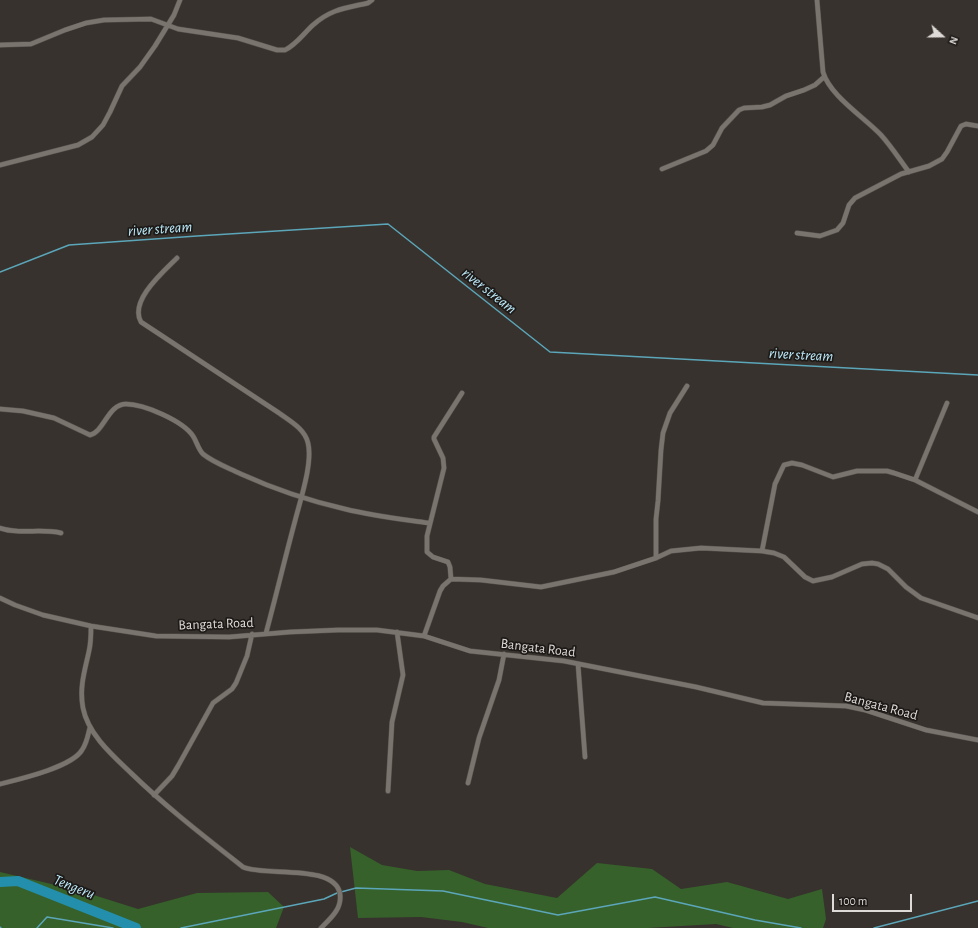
<!DOCTYPE html>
<html>
<head>
<meta charset="utf-8">
<style>
	body { margin:0 }
	#map { position:relative; width:978px; height:928px; overflow:hidden; background:#37322d; font-family:"Alegreya Sans",sans-serif }
	canvas { display:block }
	.north { position:absolute; left:922px; top:16px; width:40px; height:40px; -webkit-text-stroke:3px #1d1a18; paint-order:stroke; rotate:111deg; font-size:11px; font-weight:700; line-height:16px; text-align:center; color:#dedad7 }
	.north::after { content:''; display:block; margin:auto; width:14px; height:18px; background:#dedad7; clip-path:polygon(50% 0,100% 100%,50% 72%,0 100%) }
	.scale { position:absolute; left:832px; top:894px; width:80px; height:18px; box-sizing:border-box; border:2px solid #dedad7; border-top:0; padding-left:5px; font-size:12px; line-height:14px; white-space:nowrap; color:#dedad7; -webkit-text-stroke:3px #1d1a18; paint-order:stroke }
</style>
</head>
<body>
<div id="map">
<canvas width="978" height="928"></canvas>
<div class="north">N</div>
<div class="scale">100 m</div>
</div>
<script>
const g = document.querySelector('canvas').getContext('2d');
g.lineJoin = 'round';
function paint(path, color) {
  g.fillStyle = color;
  g.fill(path, 'evenodd');
}
function trace(path, color, width, dash) {
  g.strokeStyle = color;
  g.lineWidth = width;
  g.lineCap = dash ? 'butt' : 'round';
  g.setLineDash(dash || []);
  g.stroke(path);
}
function label(font, color, halo, rows, align = 'center') {
  g.font = font + ' "Alegreya Sans",sans-serif';
  g.lineWidth = 3.5;
  g.setLineDash([]);
  g.textBaseline = 'middle';
  g.strokeStyle = halo;
  g.fillStyle = color;
  for (const [text, x, y, turn = 0] of rows) {
    g.save();
    g.translate(x, y);
    g.rotate((+turn || 0) * Math.PI / 180);
    g.textAlign = isNaN(turn) ? turn : align;
    if (halo) g.strokeText(text, 0, 0);
    g.fillText(text, 0, 0);
    g.restore();
  }
}
paint(new Path2D(`
	M350,847L382,865L417,871L449,870L485,884L557,898L597,863L652,869L681,889L727,882L788,899L822,889L826,919L823,928H733L716,924L648,928H488L462,922L421,917L358,918Z
	M0,872L81,891L138,909L197,893L268,892L284,907L276,928H0Z`), '#36612b');
trace(new Path2D(`
	M0,272L69,245L197,236L388,224L550,352L978,375
	M341,892L356,888L443,891L558,915L655,897L755,920L801,928
	M0,927L1,928
	M37,928L47,917L113,928
	M181,928L324,899L337,893
	M874,928L978,901`), '#5ca6ba', 1.5);
trace(new Path2D(`
	M0,882L18,881L136,928`), '#248fad', 10);
const street = new Path2D(`
	M817,0L823,72C830,96 864,117 881,135C891,146 900,160 909,172
	M0,45L31,44L65,30L86,23L104,20L151,19L178,29L238,38L277,50H285C296,45 304,33 313,25C331,9 346,8 368,3L372,0
	M0,165L78,145L92,137L103,125L110,112L122,86L140,67L155,46L174,15L180,0
	M662,169L706,151L713,145L722,128L739,110L744,108L762,107L770,105L786,96L804,90L815,85L824,77
	M797,233L820,236L837,230L843,223L849,205L855,198L901,174L929,166L942,159L947,152L961,126L966,124L978,126
	M177,258C163,272 129,301 141,322L279,413C290,421 305,429 308,443C313,463 300,501 295,521C285,558 276,596 266,633
	M0,409L23,411L54,418L90,435C104,432 108,404 126,404C144,404 183,421 193,436C197,442 198,449 203,454C214,463 229,468 241,474C274,489 310,501 345,509C373,516 401,519 429,523
	M915,480L947,403
	M0,528C20,535 40,528 61,533
	M762,551L775,484L782,469L784,465L792,463L802,465L833,477L857,471H887L894,473L915,480L978,512
	M656,558V519L658,501L661,450L663,433L670,413L687,386
	M451,579L450,567L448,562L433,557L427,552V536L444,468L443,458L434,439V437L462,393
	M0,598L15,605L43,615L91,626L156,636L229,637L290,632L338,630H377L424,636L470,651L564,661L696,687L763,703L846,706L865,710L926,730L978,740
	M91,626C91,634 91,643 89,651C85,670 79,687 83,708C88,734 112,755 131,773C166,807 205,837 243,867C265,877 335,863 340,894C342,909 331,918 321,928
	M424,636L440,591L443,586L451,579L481,580L541,587L614,572L656,558L671,551L701,548L762,551L774,553L784,557L805,577L813,581L832,577L862,564L872,563L878,564L888,569L906,587L921,598L978,618
	M578,664L585,757
	M468,783L479,738L499,680L504,654
	M0,784C20,779 72,767 82,750C87,743 88,735 90,727
	M388,791L392,722L403,675L397,632
	M154,795L172,776L178,766L213,703L232,689L236,683L247,656L252,634`);
trace(street, '#54504b', 5.5);
trace(street, '#7a746e', 4.5);
label('14px', '#dedad7', '#1d1a18', [
	["Bangata Road",216,624,-2],
	["Bangata Road",538,648,7],
	["Bangata Road",881,706,15]
]);
label('italic 15px', '#bdebfb', '#1d1a18', [
	["river stream",160,229,-4],
	["river stream",489,291,38],
	["river stream",801,355,3],
	["Tengeru",74,887,22]
]);
</script>
</body>
</html>
